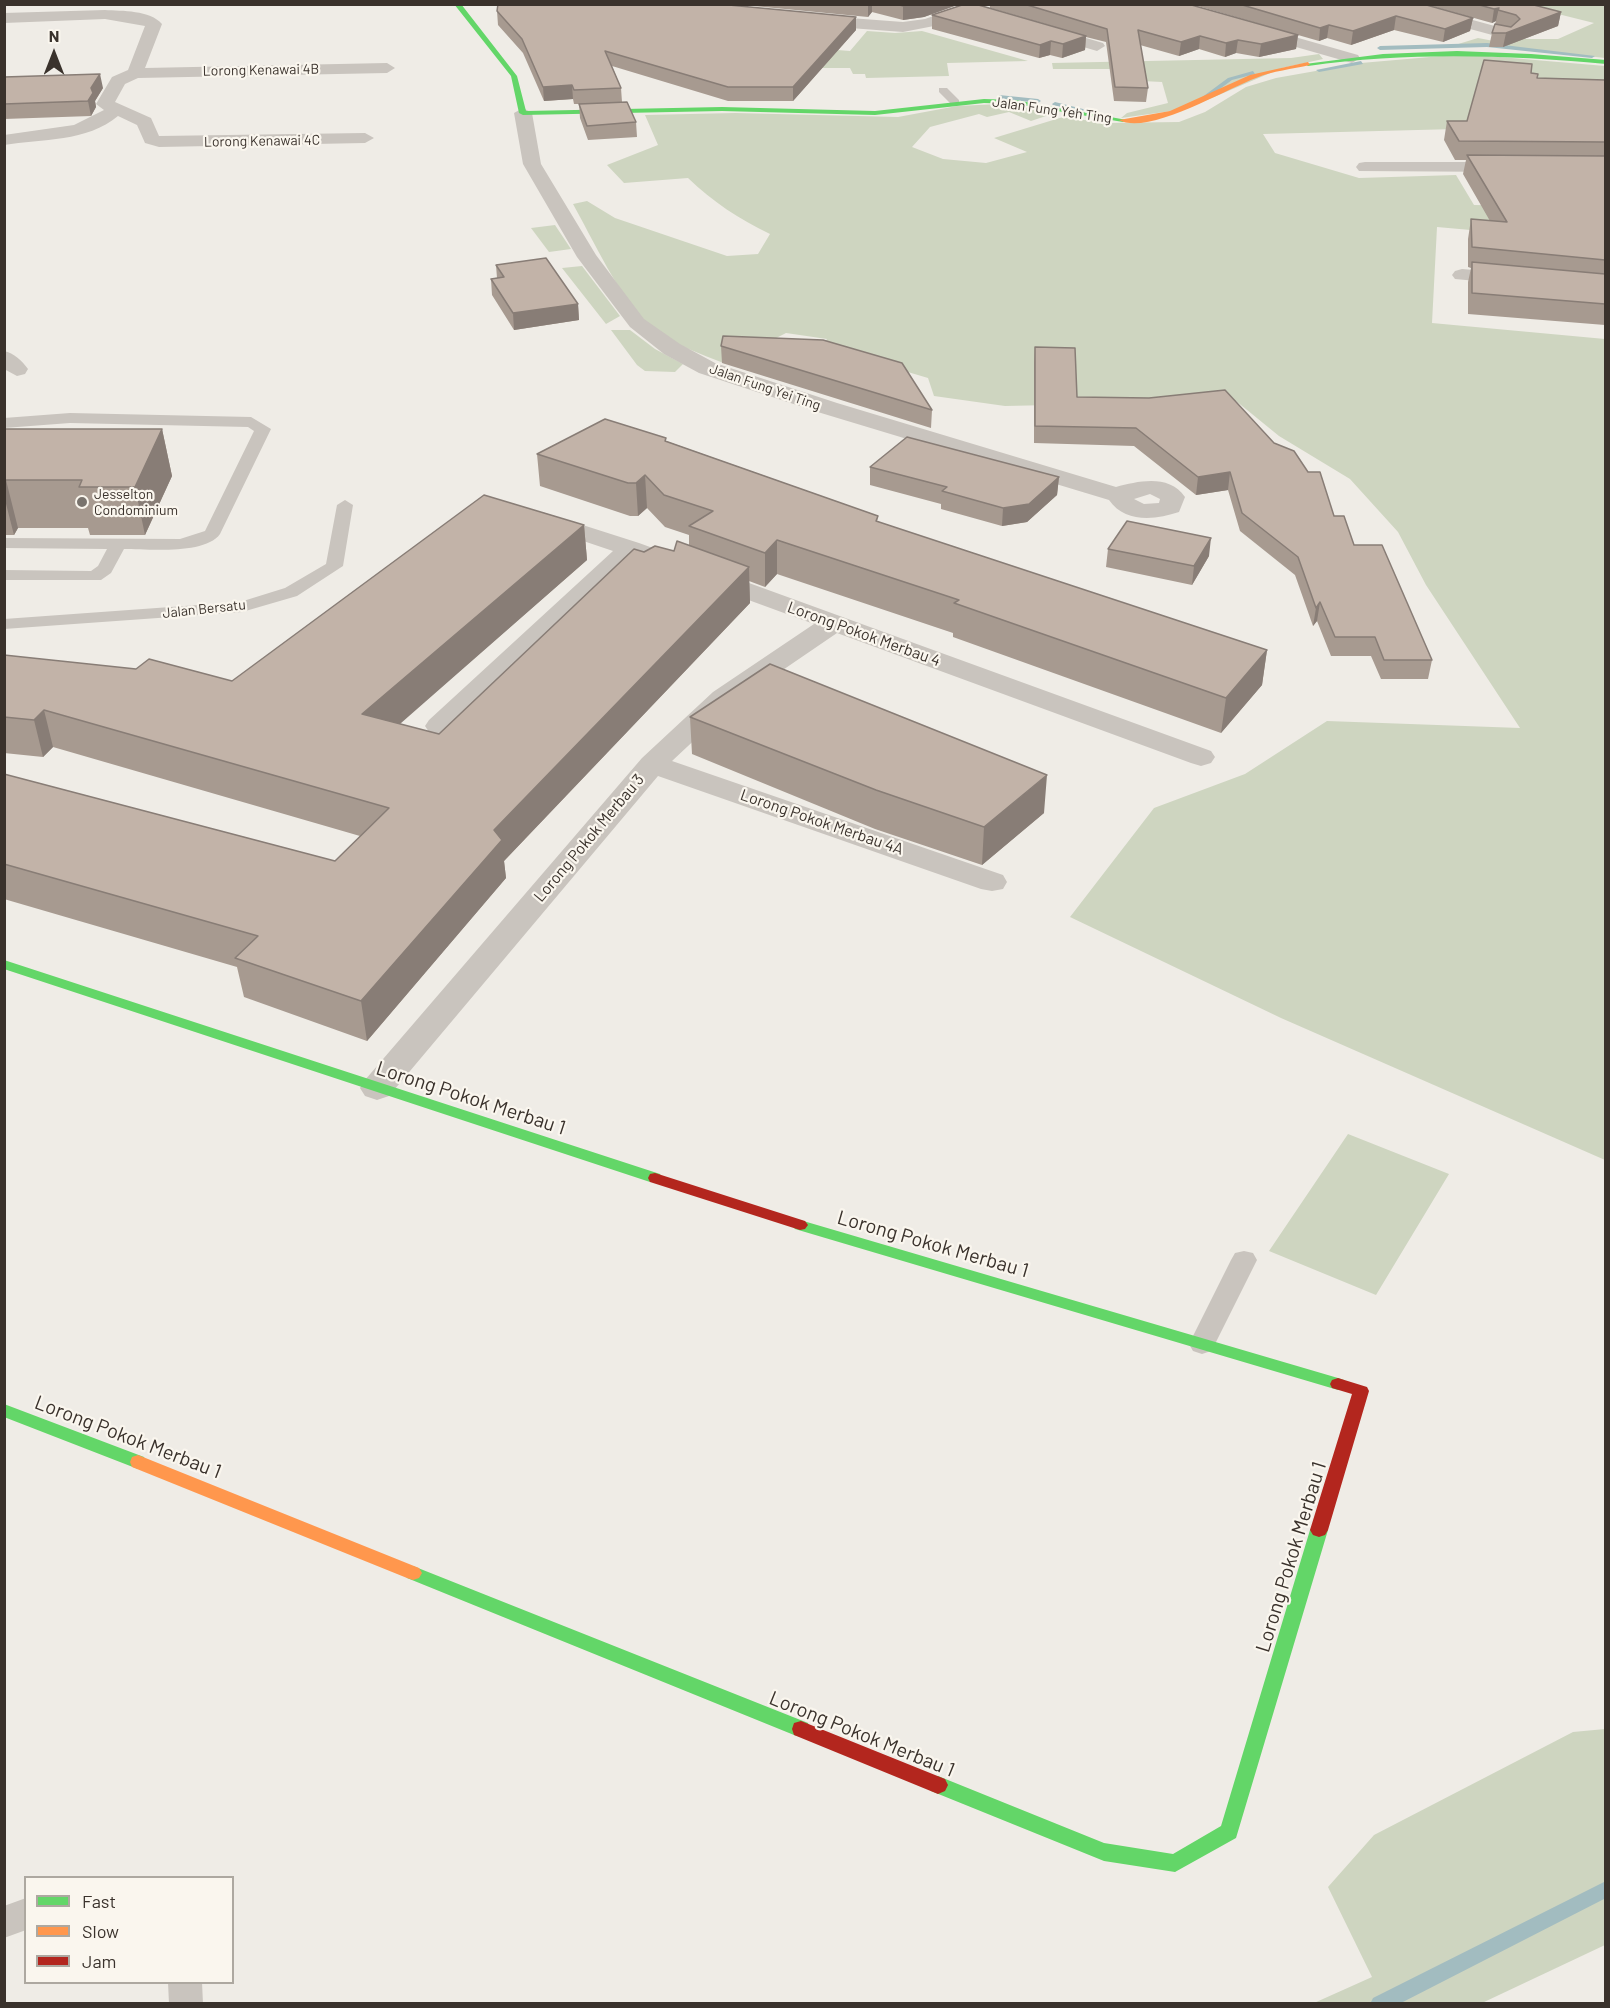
<!DOCTYPE html>
<html>
<head>
<meta charset="utf-8">
<style>
	body { margin:0 }
	#map { position:relative; width:1610px; height:2008px; overflow:hidden; background:#efece6; font-family:Barlow,sans-serif }
	canvas { display:block }
	.frame { position:absolute; inset:0; border:6px solid #3a322c; pointer-events:none }
	.legend { position:absolute; left:24px; top:1876px; width:210px; height:108px; box-sizing:border-box; background:#faf6ee; border:2px solid #ada8a0; margin:0; padding:8px 10px; list-style:none; font-size:18px; color:#3a322c }
	.legend li { display:flex; align-items:center; gap:12px; height:30px }
	.legend b { width:30px; border:2px solid #ada8a0 }
	.north { position:absolute; left:24px; top:24px; width:60px; height:60px; -webkit-text-stroke:4px #faf6ee; paint-order:stroke; rotate:0deg; font-size:16px; font-weight:700; line-height:24px; text-align:center; color:#3a322c }
	.north::after { content:''; display:block; margin:auto; width:21px; height:27px; background:#3a322c; clip-path:polygon(50% 0,100% 100%,50% 72%,0 100%) }
</style>
</head>
<body>
<div id="map">
<canvas width="1610" height="2008"></canvas>
<div class="frame"></div>
<ul class="legend">
<li><b style="height:8px;background:#63d668"></b>Fast</li>
<li><b style="height:8px;background:#ff974d"></b>Slow</li>
<li><b style="height:8px;background:#b3261e"></b>Jam</li>
</ul>
<div class="north">N</div>
</div>
<script>
const g = document.querySelector('canvas').getContext('2d');
g.lineJoin = 'round';
function paint(path, color) {
  g.fillStyle = color;
  g.fill(path, 'evenodd');
}
function trace(path, color, width, dash) {
  g.strokeStyle = color;
  g.lineWidth = width;
  g.lineCap = dash ? 'butt' : 'round';
  g.setLineDash(dash || []);
  g.stroke(path);
}
function label(font, color, halo, rows, align = 'center') {
  g.font = font + ' Barlow,sans-serif';
  g.lineWidth = 4.5;
  g.setLineDash([]);
  g.textBaseline = 'middle';
  g.strokeStyle = halo;
  g.fillStyle = color;
  for (const [text, x, y, turn = 0] of rows) {
    g.save();
    g.translate(x, y);
    g.rotate((+turn || 0) * Math.PI / 180);
    g.textAlign = isNaN(turn) ? turn : align;
    if (halo) g.strokeText(text, 0, 0);
    g.fillText(text, 0, 0);
    g.restore();
  }
}
paint(new Path2D(`
	M1522,5H1605V58L1487,45H1455L1478,38L1499,42L1510,39H1558L1594,23Z
	M867,31L895,33L922,31L1028,61L947,63L949,76L866,78L865,74H853L850,68H780L636,34L850,51Z
	M1319,54L1323,59L1282,68L1186,109L1121,118L1127,113L1168,103L1162,82L1142,81L1113,69H1053L1052,63L1291,58Z
	M1465,54L1605,66V131L1495,128L1263,134L1275,153L1359,178L1456,175L1474,205L1605,207V242L1437,227L1432,323L1605,339V1160L1281,1018L1070,917L1154,808L1245,774L1327,721L1520,728L1426,585L1398,532L1350,479L1279,436L1236,401L1005,406L934,396L928,378L881,364L817,352L827,339L786,333L726,364C699,353 670,344 648,325C622,302 591,236 573,204L587,201L615,218L727,256L758,254L770,234C739,219 713,202 688,178L624,183L607,165L658,145L645,115L735,113L898,117L957,106L1000,104L1049,111V115L1031,121L1009,112L987,117L979,114L930,127L912,147L943,159L986,163L1027,152L994,138L1063,117L1106,123L1179,122L1205,112L1246,87L1276,78L1361,63Z
	M555,225L571,249L549,252L531,228Z
	M582,266L620,316L606,324L562,268Z
	M611,330H630L655,349L683,364L675,372L645,371L637,365Z
	M1348,1134L1449,1174L1376,1295L1269,1251Z
	M1605,1729V1945L1482,2003H1314L1372,1977L1328,1887L1374,1835L1573,1732Z`), '#ced5c0');
paint(new Path2D(`
	M1487,43L1595,56L1592,58L1487,47L1380,50L1377,48L1380,46Z
	M1361,61L1363,64L1319,72L1316,70Z
	M1253,71L1255,74L1232,80L1206,99L1201,98L1228,78Z
	M999,95L1038,99L1041,101L1038,103L997,98Z
	M1055,102L1083,109L1084,110L1081,112L1053,105L1052,104Z
	M1606,1881V1898L1399,2004H1370L1373,1998Z`), '#a2bcc0');
paint(new Path2D(`
	M939,88H947L959,100V104H951L939,92Z
	M70,413L251,417L271,429L220,534C205,555 148,549 124,549L111,573L101,580H4V570L91,571L98,566L107,549L4,548V538L180,539L205,531L254,431L248,427L70,423L4,428V418Z
	M345,500L353,505L343,566L297,596L242,612L4,629V619L240,602L285,588L326,564L337,505Z
	M1244,1251L1253,1253L1257,1260L1215,1344L1211,1351L1202,1354L1193,1351L1189,1344L1231,1260L1235,1253Z
	M26,1898V1930L4,1938V1906Z
	M168,1982H202L203,2004H169Z`), '#c9c4be');
paint(new Path2D(`
	M968,4H992L934,26L903,32L810,25L802,20L810,15L903,22L925,19Z
	M1387,4H1414L1513,31L1515,34L1507,39L1389,7Z
	M105,10C122,11 150,10 162,24L145,68L387,63L395,68L387,73L138,78L125,84L115,102L151,118L159,136L365,133L374,138L365,143L159,147L145,143L137,125L118,116C87,142 42,139 4,145V135L74,125L104,110L96,104L112,77L128,70L145,26L105,19L4,23V13Z
	M1042,25L1103,43L1105,46L1097,51L1036,33L1034,30L1036,27Z
	M1253,25L1358,55L1360,58L1352,63L1247,33L1245,30L1247,27Z
	M523,108L532,113L541,164L596,255L644,319L680,344L715,363L837,403L1116,487C1139,481 1169,474 1185,497L1179,512C1155,520 1125,523 1109,500L821,413L699,373L664,354L630,327L577,257L523,164L514,113ZM1150,494L1160,499L1159,503L1144,504L1134,499Z
	M1365,162H1511L1520,167L1511,172L1359,171L1356,167L1359,163Z
	M1462,269L1606,281V293L1455,279L1452,275L1455,271Z
	M4,351C14,353 22,361 28,369L25,374L17,376L4,369Z
	M542,512L639,543L1211,751L1215,757L1211,763L1201,766L1191,763L837,633L733,704L672,761L1003,875L1007,882L1003,889L992,891L981,889L658,776L389,1096L377,1100L365,1096L360,1088L365,1080L642,758L713,692L814,624L634,558L449,732L439,734L429,732L425,726L429,720L613,551L533,524L530,519L533,514Z`), '#c9c4be');
paint(new Path2D(`
	M454,4H461L517,76L526,111L722,107L875,111L984,99L1015,100L1127,120L1123,122L1015,104L984,103L875,115L722,111L523,115L519,113L511,76Z
	M1457,51L1531,54L1606,60V64C1506,55 1408,52 1308,66L1305,64L1383,54Z
	M4,960L660,1174L662,1178L660,1182H650L4,969Z
	M800,1220L1338,1378L1344,1380L1346,1384L1344,1388L1338,1390L795,1229L792,1225L795,1221Z
	M4,1404L144,1457L146,1462L144,1467L138,1469L4,1417Z
	M1319,1523L1325,1525L1328,1530L1236,1838L1175,1872L1104,1861L931,1791L928,1785L931,1779L938,1776L1104,1843L1173,1854L1221,1826L1310,1530L1313,1525Z
	M413,1566L808,1723L810,1729L808,1735L801,1737L794,1735L407,1578L404,1573L407,1568Z`), '#63d668');
paint(new Path2D(`
	M1308,62L1310,65C1292,69 1273,71 1256,78C1226,89 1148,136 1119,120L1170,111L1250,75Z
	M138,1455L419,1568L422,1573L419,1578L413,1580L407,1578L132,1467L130,1462L132,1457Z`), '#ff974d');
paint(new Path2D(`
	M655,1173L805,1221L808,1225L805,1229L800,1230L650,1182L648,1178L650,1174Z
	M1338,1378L1367,1387L1369,1391L1328,1530L1325,1535L1319,1537L1313,1535L1310,1530L1352,1394L1332,1388L1330,1384L1332,1380Z
	M801,1721L945,1779L948,1785L945,1791L938,1794L794,1735L792,1729L794,1723Z`), '#b3261e');
paint(new Path2D(`
	M733,4H960L924,17L903,20L872,12L868,17Z
	M990,4H1188L1294,34L1191,4H1423L1473,18L1470,31L1443,42L1394,30L1351,45L1327,38L1319,41L1298,35L1296,49L1259,57L1236,53L1225,57L1199,49L1179,56L1140,45L1148,88L1146,102L1114,101L1106,42L1086,37L1085,50L1062,58L1050,55L1039,58L932,29V15L1052,26L990,8Z
	M1424,4H1476L1561,12L1558,26L1503,47H1489L1492,33L1496,21L1492,23Z
	M497,11L856,30L793,101H728L612,66L621,88L622,102L636,122L637,137L588,140L580,118L579,104H574L573,99L544,101L523,53L498,25Z
	M1531,73L1537,78L1605,80V325L1468,314V282L1471,268L1468,267V239L1471,219L1490,221L1463,174L1466,160H1455L1444,140L1447,121H1467Z
	M4,77L103,88L95,101L96,107L91,116L4,119Z
	M496,265L578,304L579,320L514,330L492,295L491,279L497,278Z
	M721,346L932,410L931,428L722,363Z
	M1035,347L1077,397L1334,516L1432,660L1428,679H1381L1371,656H1331L1317,621L1313,626L1295,575L1240,531L1228,490L1196,495L1134,446L1034,443V363Z
	M4,429H162L172,476L145,535H90L88,528H18L14,535H4Z
	M666,438V441L878,516L877,522L1267,650L1262,685L1221,733L953,637V633L777,574L765,587L749,581L750,603L504,861L506,878L367,1041L244,997L237,967L4,899V774L335,861L360,836L53,747L43,757L4,753V655L232,681L584,525L587,560L399,724L439,734L644,552L674,551L689,546V535L665,527L647,508L638,516H630L540,486L537,454Z
	M870,467L1059,477L1057,495L1027,522L1002,526L941,509V504L870,485Z
	M1108,549L1209,556L1192,585L1106,567Z
	M690,717L1044,813L982,865L875,829L692,754Z`), '#a79a90');
paint(new Path2D(`
	M868,4H872V12L868,17Z
	M917,4H960L924,17L903,20V6Z
	M1499,8L1496,21L1492,23L1494,9Z
	M1561,12L1558,26L1503,47L1506,33Z
	M1396,16L1394,30L1351,45L1353,31Z
	M856,17V30L793,101V87Z
	M1473,18L1470,31L1443,42L1445,29Z
	M1329,25L1327,38L1319,41L1320,28Z
	M1298,35L1296,49L1259,57L1261,44Z
	M1086,36L1085,50L1062,58L1063,44Z
	M1200,36L1199,49L1179,56L1181,42Z
	M1238,40L1236,53L1225,57L1226,43Z
	M1051,41L1050,55L1039,58L1040,45Z
	M100,74L103,88L95,101L96,107L91,116L88,101L91,88Z
	M572,85L573,99L544,101L543,87Z
	M578,304L579,320L514,330L513,313Z
	M162,429L172,476L145,535L135,487Z
	M1230,472L1228,490L1196,495L1198,477Z
	M645,475L647,508L638,516L636,483Z
	M1059,477L1057,495L1027,522L1002,526L1003,508Z
	M6,480L18,528L14,535L4,496V483Z
	M584,525L587,560L368,752L362,714Z
	M1211,538L1209,556L1192,585L1194,566Z
	M777,540V574L765,587V553Z
	M749,567L750,603L504,861L506,878L367,1041L361,1001L494,830Z
	M1320,602L1317,621L1313,626L1316,608Z
	M1267,650L1262,685L1221,733L1226,698Z
	M44,710L53,747L43,757L34,720Z
	M1047,775L1044,813L982,865L984,827Z`), '#887d76');
const building = new Path2D(`
	M498,4H718L856,17L793,87H728L605,51L621,88L574,90L572,85L543,87L522,39L497,11Z
	M896,4H917L903,6Z
	M965,4H975L1086,36L1063,44L1051,41L1040,45L932,15Z
	M1024,4H1188L1298,35L1261,44L1238,40L1226,43L1200,36L1181,42L1138,30L1148,88L1115,87L1107,29Z
	M1239,4H1423L1473,18L1445,29L1396,16L1353,31L1329,25L1320,28Z
	M1476,4H1530L1561,12L1506,33H1492L1495,24L1511,27L1520,19L1516,15L1498,10L1499,8L1494,9Z
	M1484,60L1532,64L1531,73L1538,74L1537,78L1605,80V142L1459,141L1447,121H1467Z
	M100,74L91,88L93,93L88,101L4,104V77Z
	M627,102L636,122L587,126L579,104Z
	M1467,155L1605,156V260L1472,247L1471,219L1507,222Z
	M546,258L578,304L513,313L491,279L504,277L496,265Z
	M1472,262L1605,274V304L1472,293Z
	M723,336L823,340L902,363L932,410L721,346Z
	M1035,347L1075,348L1077,397L1149,398L1225,390L1274,443L1294,451L1308,472H1320L1334,516H1344L1354,545H1382L1432,660H1384L1375,637H1335L1320,602L1316,608L1298,557L1242,513L1230,472L1198,477L1136,428L1035,426Z
	M605,419L666,438L665,441L878,516L876,521L1267,650L1226,698L954,603L959,600L777,540L765,553L689,526L713,511L664,495L645,475L636,483H628L537,454Z
	M4,429H162L135,487H79L82,480H6L4,483Z
	M907,437L1059,477L1029,504L1003,508L942,491L947,487L870,467Z
	M484,495L584,525L362,714L439,734L634,549L644,552L655,546L674,551L677,541L749,567L494,830L502,840L361,1001L235,958L258,936L4,864V774L335,861L389,808L44,710L34,720L4,717V655L136,669L149,659L232,681Z
	M1127,521L1211,538L1194,566L1108,549Z
	M770,664L1047,775L984,827L876,790L690,717Z`);
paint(building, '#c2b3a8');
trace(building, '#887d76', 1.5);
for (const [x, y, r, color] of [
	[82,502,6,"#79736d"]
]) {
  const dot = new Path2D();
  dot.arc(x, y, r, 0, 2 * Math.PI);
  g.fillStyle = color;
  g.fill(dot);
  trace(dot, '#faf6ee', 2);
}
label('14px', '#3a322c', '#faf6ee', [
	["Lorong Kenawai 4B",261,70,-1],
	["Jalan Fung Yeh Ting",1052,110,8],
	["Lorong Kenawai 4C",262,141,-1],
	["Jalan Fung Yei Ting",765,387,19],
	["Jalan Bersatu",204,609,-6]
]);
label('14px', '#3a322c', '#faf6ee', [
	["Jesselton",94,494],
	["Condominium",94,510]
], 'left');
label('16px', '#3a322c', '#faf6ee', [
	["Lorong Pokok Merbau 4",864,634,20],
	["Lorong Pokok Merbau 4A",822,822,19],
	["Lorong Pokok Merbau 3",589,838,-50]
]);
label('20px', '#3a322c', '#faf6ee', [
	["Lorong Pokok Merbau 1",471,1098,18],
	["Lorong Pokok Merbau 1",933,1244,16],
	["Lorong Pokok Merbau 1",128,1437,21],
	["Lorong Pokok Merbau 1",1291,1557,-73],
	["Lorong Pokok Merbau 1",862,1734,22]
]);
</script>
</body>
</html>
